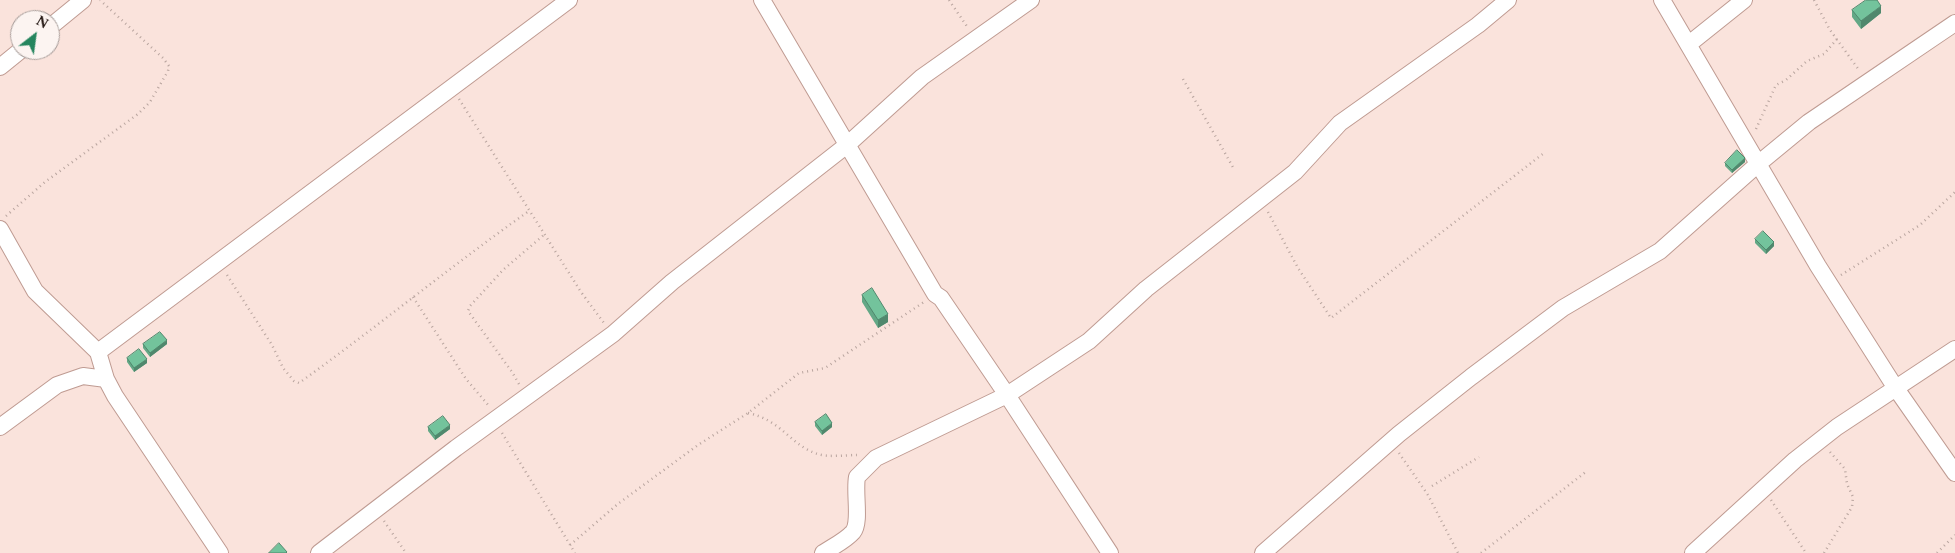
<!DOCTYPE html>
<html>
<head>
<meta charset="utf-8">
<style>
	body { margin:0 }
	#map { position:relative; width:1955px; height:553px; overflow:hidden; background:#fae3dc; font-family:Spectral,serif }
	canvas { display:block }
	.north { position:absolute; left:10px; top:10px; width:50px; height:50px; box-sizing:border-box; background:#fcf4f1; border:1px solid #a59b98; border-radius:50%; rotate:30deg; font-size:14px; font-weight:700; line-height:20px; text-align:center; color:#231612 }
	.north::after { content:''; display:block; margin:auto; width:18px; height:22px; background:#25855e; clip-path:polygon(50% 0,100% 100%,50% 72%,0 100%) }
</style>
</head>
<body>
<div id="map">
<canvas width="1955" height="553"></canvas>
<div class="north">N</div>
</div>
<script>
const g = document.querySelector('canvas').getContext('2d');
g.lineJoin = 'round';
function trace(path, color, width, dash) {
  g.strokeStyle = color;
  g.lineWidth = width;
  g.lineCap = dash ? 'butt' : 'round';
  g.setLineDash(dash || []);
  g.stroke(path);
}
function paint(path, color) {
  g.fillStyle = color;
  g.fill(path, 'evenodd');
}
const minor = new Path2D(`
	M762,0L935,294L941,298L1007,395L1110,553
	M1662,0L1818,266L1895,387L1955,473
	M50,27L83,0
	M1689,44L1744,0
	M0,67L21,50
	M0,229L35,291L98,352L106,379L115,396L220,553
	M98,352L569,0
	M0,427L57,385L83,376L106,379
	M319,553L456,448L613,334L672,282L847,145L922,77L1031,0
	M823,553C832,547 845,541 853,532C861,522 854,493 857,477L876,458L1007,395L1089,341L1146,289L1295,172L1340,123L1478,25L1508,0
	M1263,553L1399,434L1471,377L1563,308L1660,251L1758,164L1809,122L1955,23
	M1693,553L1795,460L1837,427L1955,349`);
trace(minor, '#bf9b92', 18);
trace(new Path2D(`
	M949,0L968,28
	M1814,0L1830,30L1859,70
	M1183,79L1234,169
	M459,99L581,292L604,323
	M1756,129L1776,85L1786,80L1807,61L1824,54L1837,39
	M1268,212L1298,268L1331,318L1544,153
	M6,216L45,182L138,114L150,102L168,71L169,66L163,58L100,0
	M227,275L272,345L283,368L294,381L299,383C377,327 451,266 529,211
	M1841,275L1920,225L1955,192
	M413,297L466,379L489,406
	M519,384L512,372L468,311L470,306L503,270L545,234
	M748,413C781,420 790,444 815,453C826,458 845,455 857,455
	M502,433L575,553
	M1399,453L1428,495L1458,553
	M1432,486L1479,457
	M1771,500L1806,553
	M384,521L406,553
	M570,545L619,503L698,445L748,413L799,373L825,368L924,302
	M1481,553L1587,471
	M1824,553L1852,507L1853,497L1847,484L1845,469L1830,452
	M1937,553L1955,535`), '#b9a59f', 2.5, [1, 4]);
trace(minor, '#fff', 16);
paint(new Path2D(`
	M1852,10L1881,13L1861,29L1852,17Z
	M1745,162L1732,173L1725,166V163Z
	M1755,239L1774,246L1766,254L1755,243Z
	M862,295L888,322L878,328L862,302Z
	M143,344H167L150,357L143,348Z
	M127,358L147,363L134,372L127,362Z
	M815,422L832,427L822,435L815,426Z
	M428,427L450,429L435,440L428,431Z`), '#63a886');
paint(new Path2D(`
	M1881,6V13L1861,29V21Z
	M1745,158V162L1732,173V170Z
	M1774,242V246L1766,254V250Z
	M888,314V322L878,328V320Z
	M167,340V344L150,357V353Z
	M147,359V363L134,372V368Z
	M832,423V427L822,435V431Z
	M450,425V429L435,440V436Z`), '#50886d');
const building = new Path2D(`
	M1866,0H1877L1881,6L1861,21L1852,10Z
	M1737,150L1745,158L1732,170L1725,163Z
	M1763,231L1774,242L1766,250L1755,239Z
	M872,288L888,314L878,320L862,295Z
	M160,332L167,340L150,353L143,344Z
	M139,349L147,359L134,368L127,358Z
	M826,414L832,423L822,431L815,422Z
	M443,416L450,425L435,436L428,427Z
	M279,543L287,552L286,553H269Z`);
paint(building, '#73c39c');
trace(building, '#50886d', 1);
</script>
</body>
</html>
